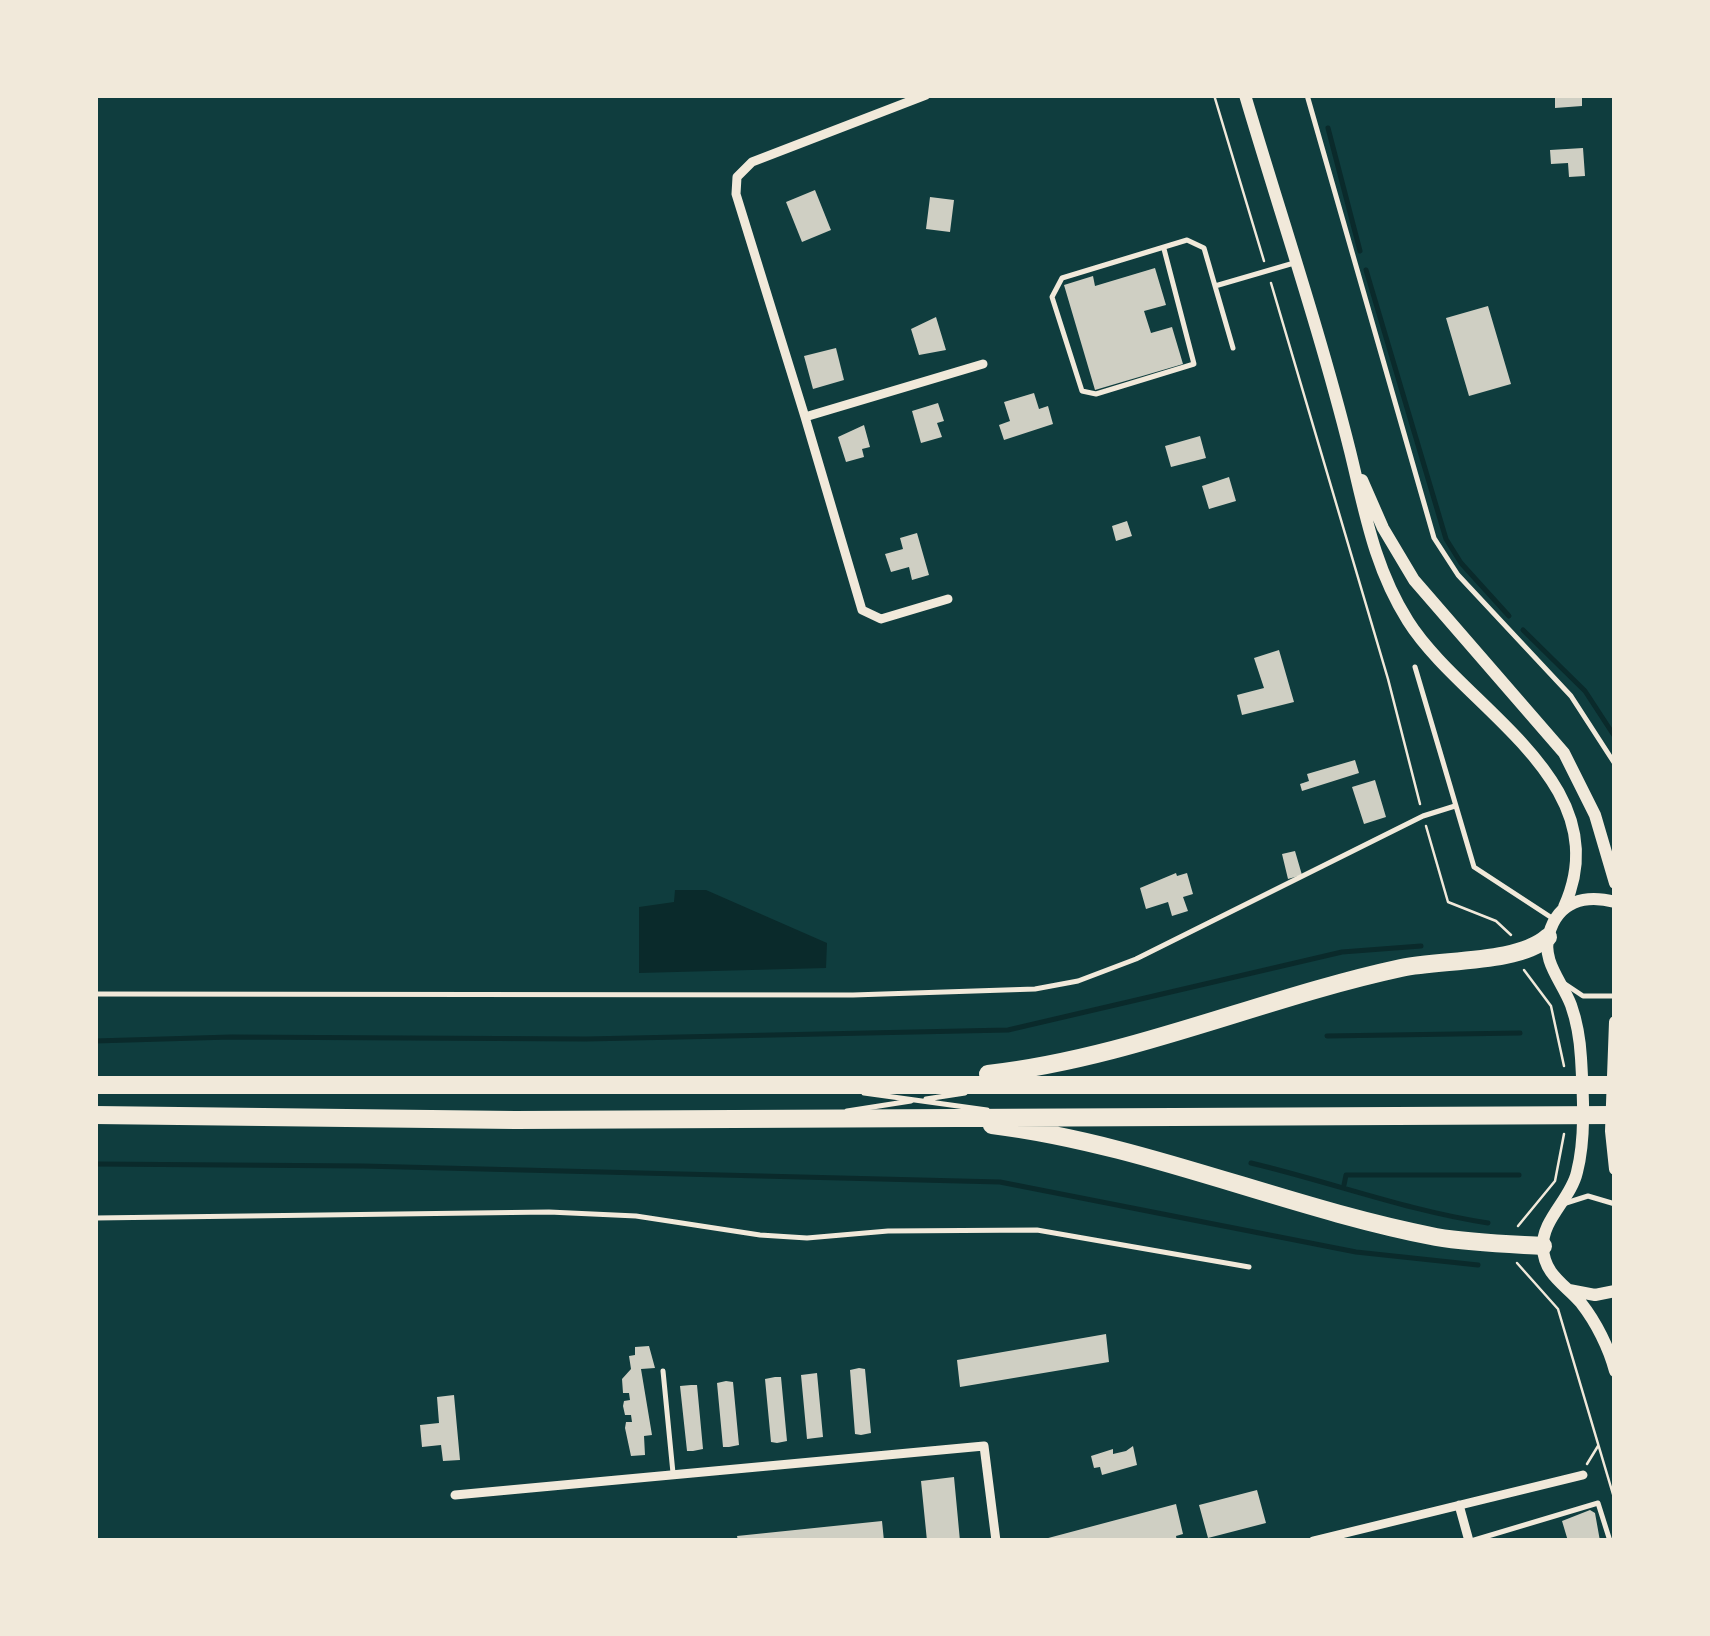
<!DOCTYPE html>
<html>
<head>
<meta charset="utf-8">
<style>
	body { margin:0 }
	#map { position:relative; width:1710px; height:1636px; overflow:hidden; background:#0f3d3e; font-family:"Roboto Condensed",sans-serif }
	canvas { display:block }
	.frame { position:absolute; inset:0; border:98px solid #f1e9da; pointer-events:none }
</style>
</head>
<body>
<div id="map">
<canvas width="1710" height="1636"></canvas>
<div class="frame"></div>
</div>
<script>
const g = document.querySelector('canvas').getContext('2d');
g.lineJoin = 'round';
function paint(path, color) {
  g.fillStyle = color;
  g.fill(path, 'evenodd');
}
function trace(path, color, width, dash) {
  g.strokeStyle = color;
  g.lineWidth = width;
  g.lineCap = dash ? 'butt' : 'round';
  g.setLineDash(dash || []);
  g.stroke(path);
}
paint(new Path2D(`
	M675,890H706L827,943L826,968L639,973V907L674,902Z`), '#0a2a2b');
trace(new Path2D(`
	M1328,128L1360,251
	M1366,270L1446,539L1461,563L1509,616
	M1523,630L1585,691L1615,737
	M1327,1036L1520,1033
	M95,1041L231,1037L586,1039L1008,1030L1342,952L1421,946
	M1251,1163C1331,1182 1408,1211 1488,1223
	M95,1164L363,1166L1000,1182L1356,1252L1478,1265
	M1344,1185L1346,1175H1519`), '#0a2a2b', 5);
paint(new Path2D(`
	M1555,95H1582V106L1555,108Z
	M1583,148L1585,176L1569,177L1568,163L1551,164L1550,150Z
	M815,190L831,230L802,242L786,202Z
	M930,197L954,200L950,232L926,229Z
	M1155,268L1166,305L1144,311L1151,333L1172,327L1183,364L1095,390L1064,285L1093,276L1095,286Z
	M1488,306L1511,384L1469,396L1446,318Z
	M936,317L946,350L919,355L911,329Z
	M836,348L844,380L813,389L804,356Z
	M1034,393L1039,409L1048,406L1053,424L1004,440L999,425L1010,421L1004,402Z
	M938,403L944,421L937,423L942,437L921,443L912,411Z
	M864,425L870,447L862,449L864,457L846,462L838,437Z
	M1200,436L1206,458L1171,467L1165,446Z
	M1229,477L1236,501L1209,509L1202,486Z
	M1127,521L1132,536L1116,541L1112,526Z
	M917,533L929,575L912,580L909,567L891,572L885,554L903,549L900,538Z
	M1279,650L1294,702L1242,715L1237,695L1264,688L1254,658Z
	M1355,760L1359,773L1302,791L1300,784L1309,781L1307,774Z
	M1375,780L1386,817L1364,824L1352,787Z
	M1295,851L1302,875L1288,879L1282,854Z
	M1176,873L1177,876L1187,873L1193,894L1183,897L1188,911L1172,916L1168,902L1146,909L1140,888Z
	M1106,1334L1109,1362L960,1387L957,1360Z
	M649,1346L655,1368L641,1369L652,1435L644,1436L645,1455L631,1456L625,1428L626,1422H632L631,1415H625L623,1406L624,1401L630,1400L629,1393H623L622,1379L631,1369L629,1356L635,1355V1347Z
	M859,1368L865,1369L871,1433L861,1435L855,1434L850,1370Z
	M817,1373L823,1437L807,1439L801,1375Z
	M775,1377H781L787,1441L777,1443L771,1442L765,1379Z
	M726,1381L733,1382L739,1445L729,1447H723L717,1383Z
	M691,1385H697L703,1449L693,1451H687L680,1386Z
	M454,1395L460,1460L443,1461L441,1445L422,1447L420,1425L439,1423L437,1397Z
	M1133,1446L1137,1465L1102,1475L1100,1467L1094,1468L1091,1456L1113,1449V1454L1126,1451Z
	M954,1477L960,1541H927L921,1481Z
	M1257,1490L1266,1523L1208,1538L1199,1505Z
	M1176,1504L1183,1534L1176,1536L1177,1541H1037Z
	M1590,1510L1595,1513L1600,1541H1568L1562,1521Z
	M882,1521L884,1541H738L737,1536Z`), '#cfcfc3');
trace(new Path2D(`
	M1214,95L1264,261
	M1271,283L1388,679L1420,804
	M1426,826L1448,902L1496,921L1511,935
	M1524,970L1551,1006L1564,1066
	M1518,1226L1555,1181L1564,1134
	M1517,1263L1558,1309L1615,1501
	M1587,1464L1598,1446`), '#f1e9da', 2.5);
trace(new Path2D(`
	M1307,95L1434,538L1458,575L1571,696L1615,764
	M1164,249L1194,364L1096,394L1082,391L1052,297L1062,278L1187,240L1204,248L1215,286L1294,263
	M1215,286L1233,348
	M1415,667L1474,867L1552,918
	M1565,984L1583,996H1615
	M95,994L853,995L1035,989L1078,981L1136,959L1423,816L1455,806
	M864,1093L987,1110
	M926,1099L965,1093
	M847,1111L911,1101
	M1566,1203L1588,1196L1615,1204
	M95,1218L549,1212L636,1216L760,1235L807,1238L888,1231L1037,1230L1249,1267
	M663,1371L673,1473
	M1471,1541L1598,1503L1610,1541`), '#f1e9da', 5);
trace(new Path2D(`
	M926,95L752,162L737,177L736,194L805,417L983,364
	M805,417L862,610L881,619L948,599
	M455,1495L984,1446L996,1541
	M1459,1505L1469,1541
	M1313,1541L1583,1475`), '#f1e9da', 9);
trace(new Path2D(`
	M1245,95C1280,213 1320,331 1350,451C1365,512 1374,567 1408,621C1462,707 1621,782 1564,907
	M1362,480L1383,528L1414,580L1564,753L1595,815L1615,883
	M1615,902C1585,894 1558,901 1549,934C1541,961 1562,981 1571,1005C1577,1022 1580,1040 1581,1058C1583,1094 1586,1137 1577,1172C1571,1199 1541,1220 1543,1248C1544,1275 1566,1285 1581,1303C1596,1322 1609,1348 1615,1371
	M1615,1022L1611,1131L1615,1169
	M1569,1290L1595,1295L1615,1291`), '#f1e9da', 12);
trace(new Path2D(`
	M988,1074C1130,1058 1262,998 1401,968C1442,959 1518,964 1548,937
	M95,1085H1615
	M95,1115L515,1120L1615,1115
	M992,1125C1144,1144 1286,1208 1436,1237C1471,1243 1508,1244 1543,1246`), '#f1e9da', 18);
</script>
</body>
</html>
